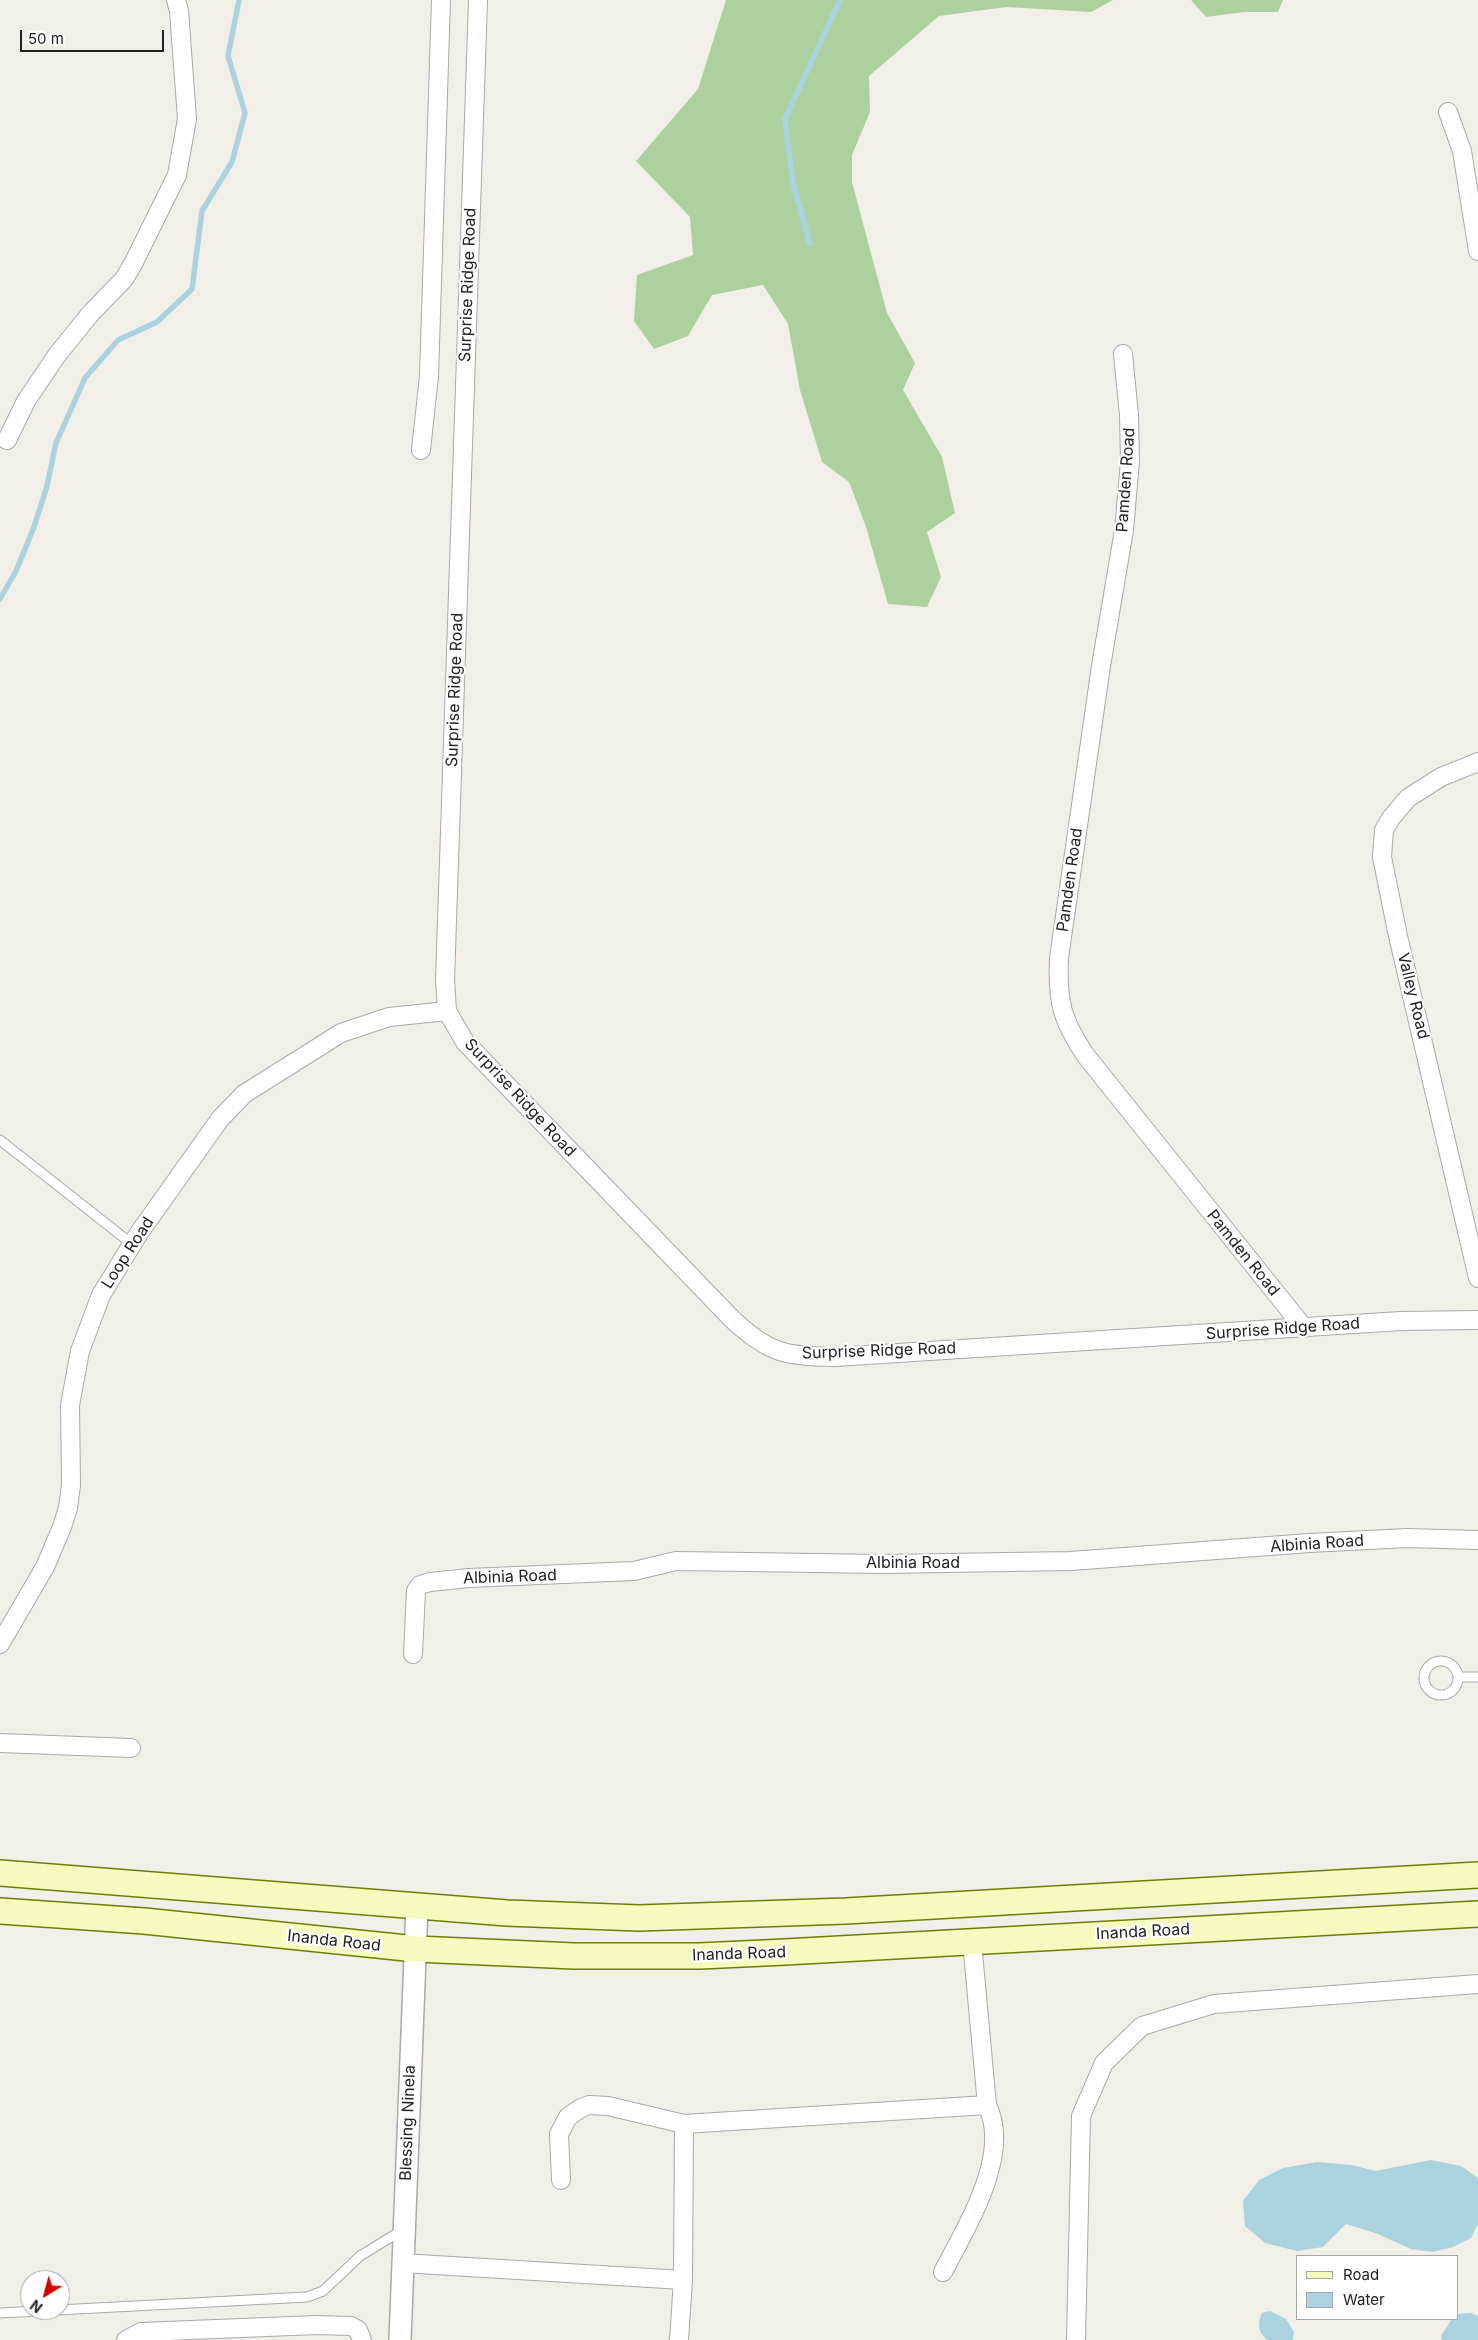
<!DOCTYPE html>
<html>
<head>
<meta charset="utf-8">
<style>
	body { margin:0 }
	#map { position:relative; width:1478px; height:2340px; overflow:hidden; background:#f2efe9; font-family:Inter,sans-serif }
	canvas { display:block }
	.legend { position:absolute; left:1296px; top:2255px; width:162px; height:65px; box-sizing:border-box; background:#fff; border:1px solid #a7a7a7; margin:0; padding:6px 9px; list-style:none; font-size:15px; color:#222 }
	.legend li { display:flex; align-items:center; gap:10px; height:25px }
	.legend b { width:25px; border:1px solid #a7a7a7 }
	.north { position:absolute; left:20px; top:2270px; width:50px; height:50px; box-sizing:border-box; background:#fff; border:1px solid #a7a7a7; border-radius:50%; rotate:217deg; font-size:14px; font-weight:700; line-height:20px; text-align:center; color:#222 }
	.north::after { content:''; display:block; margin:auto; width:18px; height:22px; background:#d40000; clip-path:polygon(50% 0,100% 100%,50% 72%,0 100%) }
	.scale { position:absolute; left:20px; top:30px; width:144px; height:22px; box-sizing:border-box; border:2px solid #222; border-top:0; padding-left:6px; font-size:15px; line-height:18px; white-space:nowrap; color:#222; -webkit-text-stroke:4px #fff; paint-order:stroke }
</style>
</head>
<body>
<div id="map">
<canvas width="1478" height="2340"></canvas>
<ul class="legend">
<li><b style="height:6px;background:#f7fabf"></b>Road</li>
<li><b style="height:14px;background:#aad3df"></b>Water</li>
</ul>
<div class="north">N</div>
<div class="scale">50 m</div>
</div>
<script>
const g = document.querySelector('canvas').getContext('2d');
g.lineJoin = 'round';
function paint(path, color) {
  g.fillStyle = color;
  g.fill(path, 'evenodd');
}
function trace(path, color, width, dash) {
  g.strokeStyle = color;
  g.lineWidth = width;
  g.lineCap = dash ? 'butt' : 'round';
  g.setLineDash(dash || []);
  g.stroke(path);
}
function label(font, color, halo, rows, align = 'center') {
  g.font = font + ' Inter,sans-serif';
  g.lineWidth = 4.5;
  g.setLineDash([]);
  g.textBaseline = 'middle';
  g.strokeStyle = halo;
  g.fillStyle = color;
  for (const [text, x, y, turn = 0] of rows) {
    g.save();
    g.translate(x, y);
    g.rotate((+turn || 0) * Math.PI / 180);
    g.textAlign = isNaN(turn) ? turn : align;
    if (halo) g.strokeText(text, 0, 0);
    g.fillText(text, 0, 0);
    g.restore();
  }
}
paint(new Path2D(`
	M726,0H1113L1091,12L1006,7L939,16L869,76L870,112L852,155V182L887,313L915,363L903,390L942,457L955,513L927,532L941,577L927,607L888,604L866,527L849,482L822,462L800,390L788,324L763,285L712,295L688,336L654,349L634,321L637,275L693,255L690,217L636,161L698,89Z
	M1191,0H1283L1278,12H1244L1206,17Z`), '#add19e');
paint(new Path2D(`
	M1431,2160L1461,2166L1478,2178V2224L1471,2238L1453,2247L1433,2252L1411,2249L1378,2234L1346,2224L1323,2247L1297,2251L1265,2243L1245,2226L1243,2201L1259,2180L1283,2168L1317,2162L1352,2165L1375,2171Z
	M1270,2311L1286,2319L1294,2332L1293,2340H1267C1258,2331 1257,2325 1262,2313Z
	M1471,2313L1478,2316V2340H1442L1441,2336L1452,2319H1457V2314Z`), '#aad3df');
trace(new Path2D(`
	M810,244L793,183L785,119L840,0
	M0,599L16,571L34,527L47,486L56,443L85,378L118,340L157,322L192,289L202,211L232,162L245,113L228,56L239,0`), '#aad3df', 5.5);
const service = new Path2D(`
	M0,1140L132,1244
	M1424 1678a17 17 0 1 1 34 0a17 17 0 1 1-34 0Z
	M1458,1677H1478
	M0,2313L307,2297L323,2291L360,2256L404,2229`);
const minor = new Path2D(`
	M478,0L445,980L447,1011L465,1042L732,1319C769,1354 786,1356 835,1357L1401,1321L1478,1320
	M1448,112L1462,151L1478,251
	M1123,354L1129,415L1130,461L1124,530L1101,666L1059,958C1057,1003 1062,1020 1086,1056L1304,1328
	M7,440L26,401L57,355L91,313L124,279L133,264L177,175L187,119L179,11L176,0
	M421,450L429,376L441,0
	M1478,762L1441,777L1408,798L1391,818L1384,830L1382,857L1398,936L1478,1278
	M0,1644L45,1567L62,1527L68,1508L71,1485L70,1405L80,1351L101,1295L139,1233L220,1119L244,1094L341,1033L389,1017L447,1011
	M413,1654L416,1591L420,1585L430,1582L469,1578L634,1571L676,1561L884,1564L1071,1561L1309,1543L1407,1538L1478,1540
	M0,1743L131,1748
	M561,2180L559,2134L568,2117L581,2108L589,2105L608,2106L684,2124L987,2105
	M402,2263L683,2280
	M943,2272C966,2227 1012,2155 987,2105L972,1942
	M126,2340L141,2332L317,2325L351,2326L358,2330L362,2340
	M679,2340L683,2280L684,2124
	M1076,2340L1081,2116L1104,2063L1142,2026L1214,2004L1478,1984`);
const tertiary = new Path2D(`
	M400,2340L417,1907`);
const secondary = new Path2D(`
	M0,1873L507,1913L639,1918L846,1911L1478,1875
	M0,1911L144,1921L416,1949L574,1956H700L785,1952L1478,1914`);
trace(service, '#a9a9a9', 11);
trace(minor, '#a9a9a9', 20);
trace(tertiary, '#a9a9a9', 24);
trace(secondary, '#707d05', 28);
trace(service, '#fff', 9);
trace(minor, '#fff', 18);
trace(tertiary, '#fff', 21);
trace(secondary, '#f7fabf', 25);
label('16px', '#222', '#fff', [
	["Surprise Ridge Road",468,285,-88],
	["Pamden Road",1126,480,-86],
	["Surprise Ridge Road",455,690,-88],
	["Pamden Road",1070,880,-82],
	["Valley Road",1413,996,76],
	["Surprise Ridge Road",520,1098,47],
	["Loop Road",128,1253,-57],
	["Pamden Road",1243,1253,51],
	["Surprise Ridge Road",1283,1329,-4],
	["Surprise Ridge Road",879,1351,-2],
	["Albinia Road",1317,1544,-4],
	["Albinia Road",913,1563],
	["Albinia Road",510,1577,-2],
	["Inanda Road",1143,1932,-3],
	["Inanda Road",334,1941,6],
	["Inanda Road",739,1954,-2],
	["Blessing Ninela",408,2123,-88]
]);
</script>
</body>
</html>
